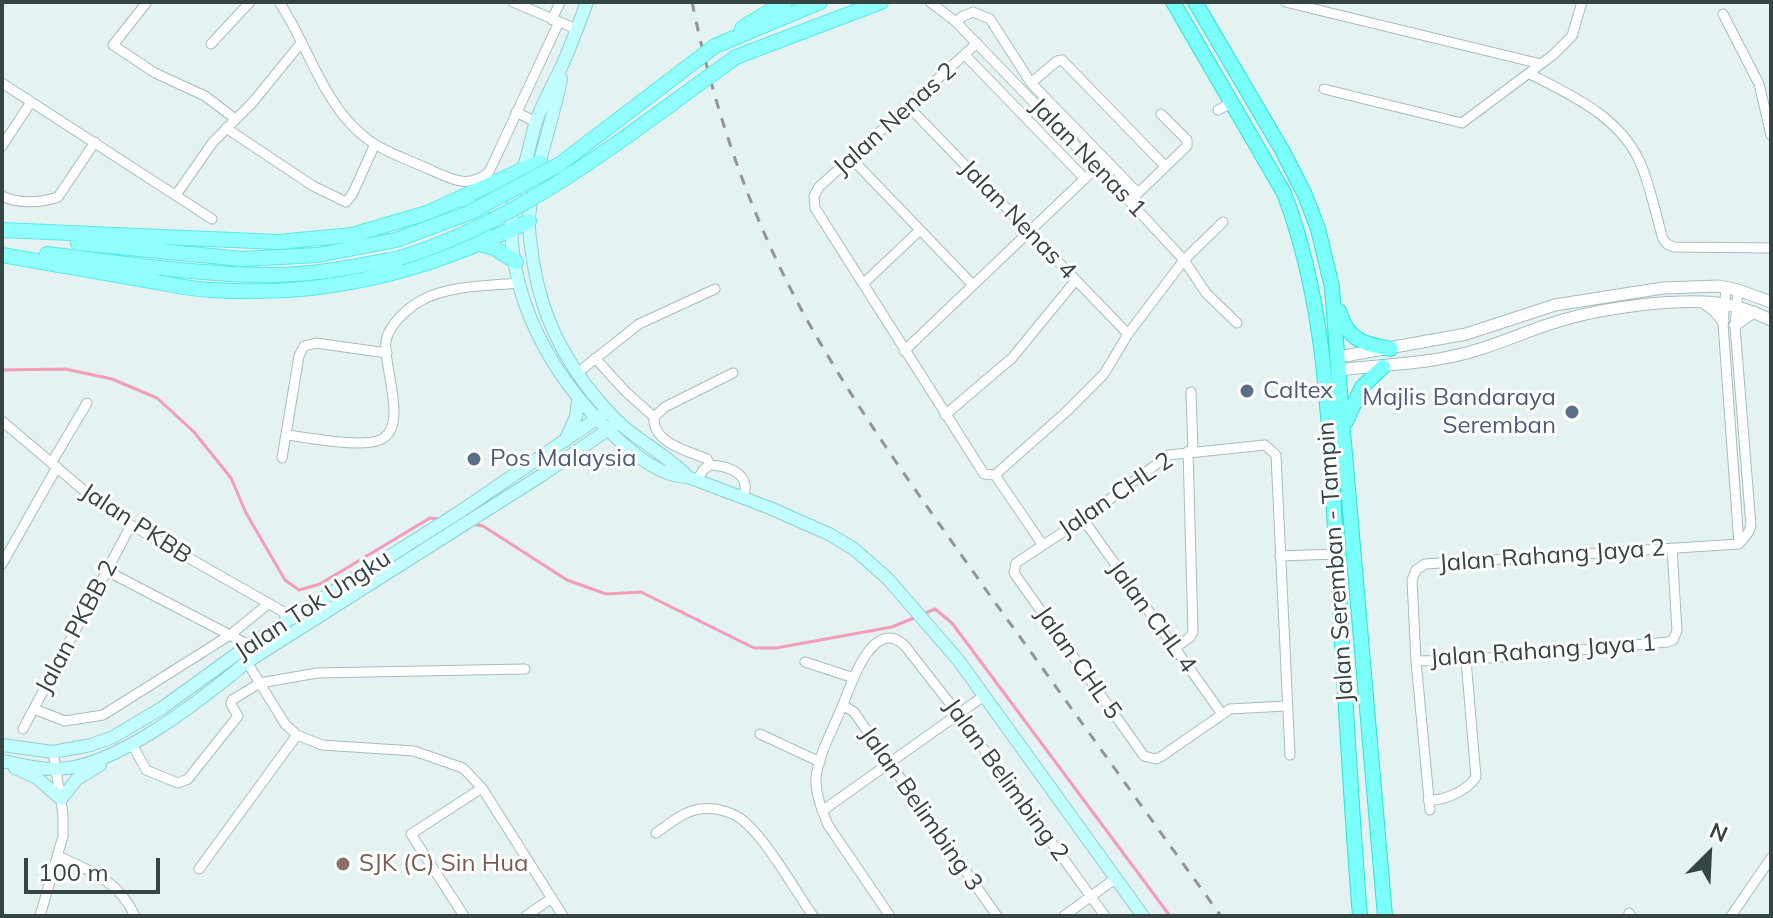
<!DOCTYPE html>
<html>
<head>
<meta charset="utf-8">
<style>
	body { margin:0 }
	#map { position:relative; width:1773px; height:918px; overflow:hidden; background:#e4f3f2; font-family:Mulish,sans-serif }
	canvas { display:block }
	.frame { position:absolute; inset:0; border:4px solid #344543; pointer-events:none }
	.north { position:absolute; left:1669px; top:814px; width:80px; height:80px; -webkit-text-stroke:6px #fff; paint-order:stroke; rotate:24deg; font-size:22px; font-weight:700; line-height:32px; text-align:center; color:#344543 }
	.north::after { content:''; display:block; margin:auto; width:28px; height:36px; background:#344543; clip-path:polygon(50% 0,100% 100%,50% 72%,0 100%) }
	.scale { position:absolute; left:24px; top:858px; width:136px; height:36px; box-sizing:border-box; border:4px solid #344543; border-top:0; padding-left:10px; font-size:24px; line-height:28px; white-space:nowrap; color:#344543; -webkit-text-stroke:6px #fff; paint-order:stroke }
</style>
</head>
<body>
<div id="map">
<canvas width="1773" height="918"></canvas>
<div class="frame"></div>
<div class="north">N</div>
<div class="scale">100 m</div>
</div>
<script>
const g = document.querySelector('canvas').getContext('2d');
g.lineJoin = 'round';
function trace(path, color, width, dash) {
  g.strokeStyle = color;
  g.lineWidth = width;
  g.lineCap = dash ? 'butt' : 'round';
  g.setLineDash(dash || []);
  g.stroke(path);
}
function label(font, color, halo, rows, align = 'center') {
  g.font = font + ' Mulish,sans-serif';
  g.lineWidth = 6;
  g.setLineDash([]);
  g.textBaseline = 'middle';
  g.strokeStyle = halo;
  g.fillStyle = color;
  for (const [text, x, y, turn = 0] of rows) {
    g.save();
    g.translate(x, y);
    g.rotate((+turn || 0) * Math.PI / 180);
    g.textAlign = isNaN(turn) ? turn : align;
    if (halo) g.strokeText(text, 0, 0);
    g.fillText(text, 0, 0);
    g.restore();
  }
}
trace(new Path2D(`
	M2,370L65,369L112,379L157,398L194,432L231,478L246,513L285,580L299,590L320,584L430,518L440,519
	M471,524L483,526L567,580L606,594L641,592L754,648H776L892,627L916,617
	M923,614L935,609L952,623L1170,916`), '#f39db8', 3);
const minor = new Path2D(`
	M147,2L113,45L155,73L205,96L234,118
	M279,2C307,43 322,101 361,134C380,151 410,160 433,171C455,181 469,188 489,172L559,22
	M513,2L576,29
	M930,2L956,22L1129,201L1184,260L1206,293L1237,323
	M1285,2L1541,64
	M1723,14L1759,84L1771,135
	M552,20L560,2
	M956,22L963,16L973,12L990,19L1031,83L1138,193
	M977,43L819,187L814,196L815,208L984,474L995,475L1066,412L1104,374L1128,334L1184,260L1223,222
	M211,44L250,2
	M965,55L1085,179
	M1530,74C1573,96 1623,118 1642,167C1651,190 1656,215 1663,239L1667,244L1674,247L1771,248
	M2,83L212,219
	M1031,83L1057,61L1062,60L1165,166
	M1324,89L1462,123L1553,55L1572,36L1582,2
	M908,106L1128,334
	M1218,110L1231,103
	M516,112L536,122
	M226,128L313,186L346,202L353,193L375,144
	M2,146L31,102
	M851,158L973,285
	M176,195L213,142L253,102L301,43
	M2,196C18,204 41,203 58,197L95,142
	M1135,196L1187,146V140L1161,114
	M863,284L920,230
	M1726,287L1723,324L1739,544
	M1738,290L1735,327L1751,526L1748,533L1739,544
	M904,351L1096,168
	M595,358L626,392L654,417
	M576,374L639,324L715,289
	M1191,392L1193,451
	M945,415L1012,358L1076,280
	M2,421L101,505L131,525L282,611L288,620
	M288,435C308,438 362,448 380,440C410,427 382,365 386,341C389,324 408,308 422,300C450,285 489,286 519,283
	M282,458L299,356L304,346L316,343L387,353
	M52,462L87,403
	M710,465L707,459C688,451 652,443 654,417L665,407L733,373
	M995,475L1042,544
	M697,481L703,470L710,465C731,466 752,475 743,498
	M1083,519L1222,714
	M1280,556L1337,554
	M2,564L57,467
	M107,571L249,645
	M1175,648L1190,637L1193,632L1188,451
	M1416,661L1466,660L1668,642L1673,640L1677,631L1672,548
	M247,662L285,724L297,735L322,745L414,751L463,768L482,788L563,916
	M805,662L854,678
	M843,705L854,712L997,916
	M1286,706L1230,709L1162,756L1156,759L1144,756L1014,573L1016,563L1083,519L1169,455L1265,445L1276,455L1290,755
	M34,709L65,721L103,715L230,635L268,604
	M23,729L131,525
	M760,734L820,762
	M132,744L146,770L178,783L188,779L238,716L231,704L232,700L260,683L317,673L525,669
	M1428,800C1444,801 1467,791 1476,777L1466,660
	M1430,810L1416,661L1412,580L1416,570L1425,564L1739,544
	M822,811L985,695
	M656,833C669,824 684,811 700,809C717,807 735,812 747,824C769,844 795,890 813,916
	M58,856C91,871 119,881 135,916
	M199,869L297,735
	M1629,913L1631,916
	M40,916L63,836V814L53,752
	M464,916L411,834L482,788
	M526,916L552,898
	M890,916L828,825C822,810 815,794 816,777C819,753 833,729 842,707C850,687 873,614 905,646L959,715L1105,916
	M1064,916L1116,878
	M1731,916L1771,858`);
const tertiary = new Path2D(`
	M1703,302L1715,311L1723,321
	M1735,325L1754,312
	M1339,357L1466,334L1555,305L1663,288L1719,286L1738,290L1771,302
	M1340,370C1386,364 1435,364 1480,349C1509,340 1537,327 1566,319C1609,307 1682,297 1725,304C1741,307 1756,313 1771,320`);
const secondary = new Path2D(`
	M587,2C580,21 573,40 565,59C556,79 545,98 537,119C532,132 530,147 526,160C522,173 515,187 513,201C503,283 543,362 598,420C620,442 654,477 688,477L770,508L829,534L854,549L888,579L959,661L1143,916
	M561,79C552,125 534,170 529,217C528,231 531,246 533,260C542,323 571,374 616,420C638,441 667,455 688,477
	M565,441L576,417L578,400
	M2,745L53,752L91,745L113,737L162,708L249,645L458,513L608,411
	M2,761C19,764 39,770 57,769C116,768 202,699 247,662L542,475L619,422
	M15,768L37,778L61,799L77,779L100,765`);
const primary = new Path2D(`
	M742,28L785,2
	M715,46L820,2
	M736,57L881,2
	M467,204C486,209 488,230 479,244L494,248L516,262
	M2,230L278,242L352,235L427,213L540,162
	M78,243L242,259L318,255L396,240
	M47,254C122,263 197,275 273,275C316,275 358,266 400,258
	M2,255C48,263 94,271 140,279C164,283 188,289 212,290C326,298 427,271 529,221`);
const trunk = new Path2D(`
	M1173,2L1284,193C1327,306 1329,427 1336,546C1344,669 1350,793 1360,916
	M1195,2L1282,150L1305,195L1318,229L1332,287L1343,431L1385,916
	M1339,311C1348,341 1364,344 1391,349
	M1346,421L1362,387L1383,367`);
trace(minor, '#a6bebd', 11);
trace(tertiary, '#a6bebd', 13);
trace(secondary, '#8fd0d1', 14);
trace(primary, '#5de8e5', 16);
trace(trunk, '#2de3d3', 16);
trace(minor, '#fff', 9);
trace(tertiary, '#fff', 11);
trace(secondary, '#c2fdff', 12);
trace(primary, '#91fffe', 14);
trace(trunk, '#7afffa', 14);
trace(new Path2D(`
	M692,2C717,125 760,243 825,351C875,436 934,516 991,597C1068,703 1144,810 1221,916`), '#949494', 3, [10, 10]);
const primaryBridge = new Path2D(`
	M396,240L469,213L560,164L715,46
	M400,258C527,219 629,133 736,57`);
trace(primaryBridge, '#5de8e5', 16, []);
trace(primaryBridge, '#91fffe', 14);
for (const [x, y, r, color] of [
	[1247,391,8,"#5c6f8a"],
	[1572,412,8,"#5c6f8a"],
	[474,459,8,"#5c6f8a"],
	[343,864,8,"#8d6e63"]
]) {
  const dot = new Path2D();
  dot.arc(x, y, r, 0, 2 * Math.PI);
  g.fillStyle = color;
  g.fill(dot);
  trace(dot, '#fff', 3);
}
label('24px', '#344543', '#fff', [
	["Jalan Nenas 2",895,119,-42],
	["Jalan Nenas 1",1088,158,46],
	["Jalan Nenas 4",1018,220,46],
	["Jalan CHL 2",1116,495,-34],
	["Jalan PKBB",136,524,33],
	["Jalan Rahang Jaya 2",1552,556,-4],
	["Jalan Seremban - Tampin",1336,562,-94],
	["Jalan Tok Ungku",313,605,-33],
	["Jalan CHL 4",1152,617,54],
	["Jalan PKBB 2",77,627,-62],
	["Jalan Rahang Jaya 1",1543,651,-4],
	["Jalan CHL 5",1078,663,55],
	["Jalan Belimbing 2",1006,780,54],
	["Jalan Belimbing 3",921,809,55]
]);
label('24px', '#4e5e75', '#fff', [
	["Caltex",1263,391],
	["Majlis Bandaraya",1556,398,"right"],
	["Seremban",1556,426,"right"],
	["Pos Malaysia",490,459]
], 'left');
label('24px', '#785e54', '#fff', [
	["SJK (C) Sin Hua",359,864]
], 'left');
</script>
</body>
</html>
